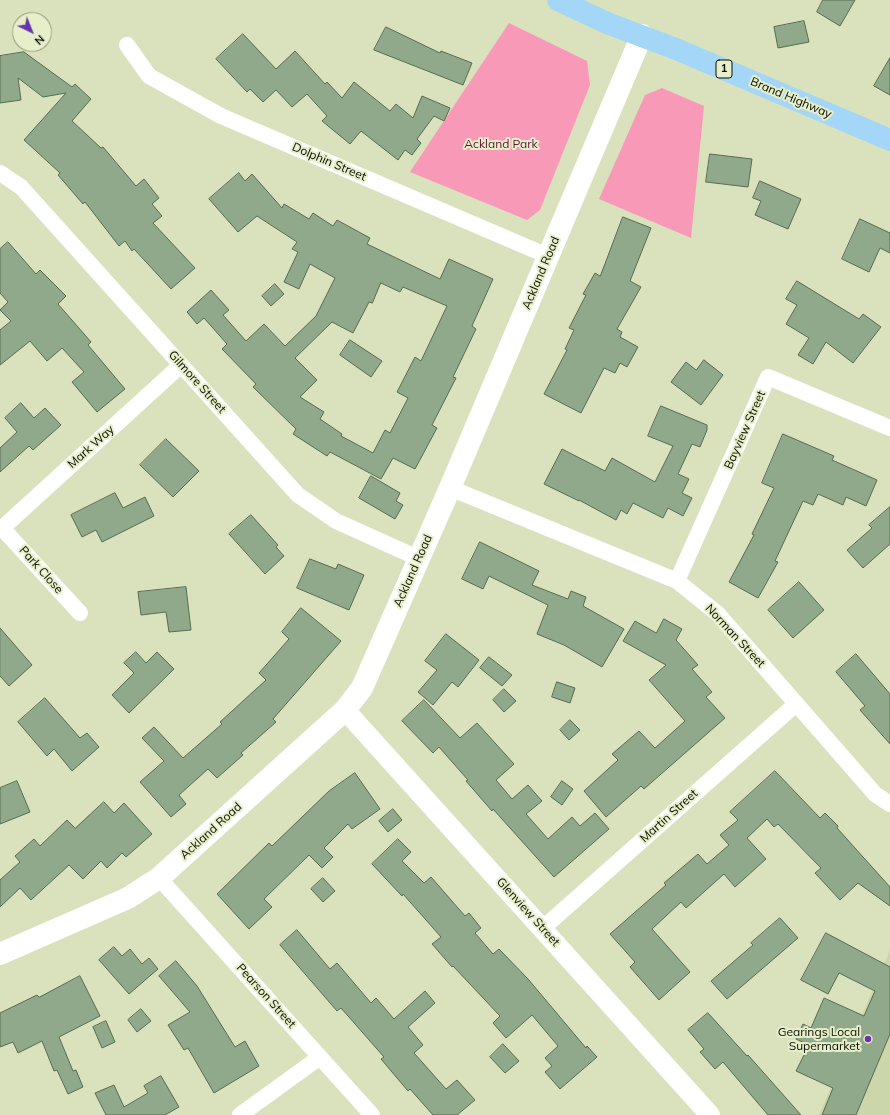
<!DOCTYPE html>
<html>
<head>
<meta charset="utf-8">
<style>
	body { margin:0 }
	#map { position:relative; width:890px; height:1115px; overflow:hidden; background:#d9e2bd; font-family:Mulish,sans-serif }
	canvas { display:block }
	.north { position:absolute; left:12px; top:12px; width:40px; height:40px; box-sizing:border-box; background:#e6efca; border:1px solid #8e957a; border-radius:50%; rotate:137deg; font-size:11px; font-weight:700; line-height:16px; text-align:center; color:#0a0d03 }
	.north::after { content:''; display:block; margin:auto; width:14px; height:18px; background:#6834ab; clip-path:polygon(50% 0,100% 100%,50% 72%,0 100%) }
</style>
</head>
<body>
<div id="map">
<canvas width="890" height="1115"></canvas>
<div class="north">N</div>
</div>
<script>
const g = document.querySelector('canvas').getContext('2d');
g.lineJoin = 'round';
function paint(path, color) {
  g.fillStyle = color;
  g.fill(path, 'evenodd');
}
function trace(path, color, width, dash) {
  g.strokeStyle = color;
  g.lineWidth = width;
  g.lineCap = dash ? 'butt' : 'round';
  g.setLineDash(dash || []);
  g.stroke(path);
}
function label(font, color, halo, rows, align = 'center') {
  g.font = font + ' Mulish,sans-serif';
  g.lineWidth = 4;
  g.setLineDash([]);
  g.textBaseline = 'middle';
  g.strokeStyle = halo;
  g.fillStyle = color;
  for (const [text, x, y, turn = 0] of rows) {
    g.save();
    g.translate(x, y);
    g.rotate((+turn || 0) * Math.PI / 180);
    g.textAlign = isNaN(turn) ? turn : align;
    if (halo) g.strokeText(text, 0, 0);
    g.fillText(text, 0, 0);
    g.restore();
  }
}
paint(new Path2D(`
	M890,950V1115H819Z`), '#cbd6aa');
paint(new Path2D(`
	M509,23L587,61L590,85L540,210L527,220L410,172Z
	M662,88L704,106L691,238L599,199L645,95Z`), '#f899b8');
const building = new Path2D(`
	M823,0H855L840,26L817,12Z
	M804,21L809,42L778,48L774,27Z
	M386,27L440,53L441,51L472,63L463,85L374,50Z
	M243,34L276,69L295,51L325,84L327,82L342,98L354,82L390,111L396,104L413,118L422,96L450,108L444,121L434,116L417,139L421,143L412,155L405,150L398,160L361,131L350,144L322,121L327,116L307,94L292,107L276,90L263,102L250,89L247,92L216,59Z
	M24,52L72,87L75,84L91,99L72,121L101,148L103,147L136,186L144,179L159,198L152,204L162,216L153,223L195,268L171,289L134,249L132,251L125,241L119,246L85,202L83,204L58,175L60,173L24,140L66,93L43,97L18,78L21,100L0,103V56Z
	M890,58V95L874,86Z
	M710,154L752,159L748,187L706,182Z
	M239,173L245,181L252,174L282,208L284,204L309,219L313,213L333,226L337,220L370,238L367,244L440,279L449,259L493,279L472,326L476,329L453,377L456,378L432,425L437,428L415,469L393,458L381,479L330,452L327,456L293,434L296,429L253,387L256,384L222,349L227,344L204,318L197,324L187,312L211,290L229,310L223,315L246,341L264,324L285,346L316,316L335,278L310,264L299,289L284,282L298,252L292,249L297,242L257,216L238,232L209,199ZM381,283L400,292L403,287L447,306L421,361L415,357L397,392L408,398L390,433L385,430L373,453L341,436L342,434L320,419L324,412L300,397L317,380L295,358L332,322L353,333L369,302L372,303Z
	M760,181L801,199L788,229L755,215L761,201L753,198Z
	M623,217L651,228L630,281L641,287L617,329L622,332L620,337L638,347L627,367L620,363L615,373L604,368L581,413L544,394L567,350L565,349L574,330L569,328L586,295L583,294L595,273L600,276Z
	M860,219L890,233V253L880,248L869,272L842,259Z
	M8,242L36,274L40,270L66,296L58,304L91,342L88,345L125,389L97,412L72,382L84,372L62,348L47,361L30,341L0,365V330L11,321L0,310L8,302L0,293V249Z
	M797,281L859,319L863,314L881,327L853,363L826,342L813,364L798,355L809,338L786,324L797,305L786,299Z
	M275,284L284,294L271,306L262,296Z
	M350,340L382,361L371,377L340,355Z
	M704,360L723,375L701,405L671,382L686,362L696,370Z
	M21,403L34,418L45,408L61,425L33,450L29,446L0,472V448L17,432L5,418Z
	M661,406L707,425V430L700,447L692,444L678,474L689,479L682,493L692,498L683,516L668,508L663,518L633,503L627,514L621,510L616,520L579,500V501L544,484L562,449L605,471L612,458L655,482L673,446L648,436Z
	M783,434L834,456L832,460L877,480L866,506L846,497L843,505L818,494L813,505L803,501L775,561L778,562L758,598L729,582L754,535L752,534L774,488L762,483Z
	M166,439L199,471L173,497L140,465Z
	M371,476L400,493L396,501L403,505L395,519L359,498Z
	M115,493L123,508L145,497L154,516L102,542L96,530L82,537L71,515Z
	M890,507V544L863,568L847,550L872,528L869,525Z
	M251,515L278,545L276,547L284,556L265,574L229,534Z
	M480,542L539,571L532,585L568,599L571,591L586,597L583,606L624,629L602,667L564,645L537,634L548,605L489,576L483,589L462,579Z
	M310,559L336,569L338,564L364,575L349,610L297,588Z
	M799,582L824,610L793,638L768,610Z
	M186,587L191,630L169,632L166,612L141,615L138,592Z
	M301,608L341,641L273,719L276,722L241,753L243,755L217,778L208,769L179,795L186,804L171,817L140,782L164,761L142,738L154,727L183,758L222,724L220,722L266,680L259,673L289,639L282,632Z
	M664,619L682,629L676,640L698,665L692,669L712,692L706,697L725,718L644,789L641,786L606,817L584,791L618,760L612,754L639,731L655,748L685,721L649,680L666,665L623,641L635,621L656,633Z
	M0,628L32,665L9,686L0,676Z
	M446,634L479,660L458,687L452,682L433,705L418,692L437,670L425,661Z
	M136,652L146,663L157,652L174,669L129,713L112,695L134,673L124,663Z
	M856,654L890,694V744L860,710L865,706L836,672Z
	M489,657L512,675L502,686L480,668Z
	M557,682L575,688L570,703L552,697Z
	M504,689L516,701L504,712L493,700Z
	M45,698L80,738L87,733L99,747L72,771L54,749L47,756L18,722Z
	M424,700L460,738L477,723L514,764L496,780L512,799L528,785L542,801L526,814L548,839L572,817L580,826L595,813L609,829L554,877L493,809L492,811L466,781L468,780L439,747L433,753L402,721Z
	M570,720L580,730L569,740L560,730Z
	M775,771L820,818L825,813L838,826L837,828L890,887V906L858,883L840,900L815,873L821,868L778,824L774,827L767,819L747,838L766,859L735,887L724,874L686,908L681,902L652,929L690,972L659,1000L630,967L635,962L610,934L666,885L664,883L698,854L707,864L729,845L720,835L738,820L730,812Z
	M355,773L380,809L352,829L348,824L324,848L333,857L322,868L309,855L264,899L272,907L249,929L217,894L269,843L272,846L329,791Z
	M17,781L30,812L0,824V788Z
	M562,781L573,789L562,805L551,797Z
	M104,802L114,813L124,803L152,834L126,857L122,853L107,868L101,861L83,879L69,865L31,900L20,888L0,907V880L20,862L15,856L34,839L40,846L67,820L75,828Z
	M393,809L402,820L388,832L379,821Z
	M398,839L411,852L402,861L424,883L431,877L465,916L469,913L481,928L475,933L493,954L499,949L528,979L586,1048L587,1046L597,1057L560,1089L545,1072L552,1066L545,1058L558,1046L532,1015L506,1038L493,1023L500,1016L453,966L452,967L432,944L441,937L403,894L402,896L372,864Z
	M323,878L335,891L323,902L311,889Z
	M780,918L798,938L727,999L711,981L753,945L751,943Z
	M297,930L330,969L337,963L371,1003L376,998L394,1019L425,991L435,1003L408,1027L423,1045L414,1053L446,1089L457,1080L475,1100L457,1115H433L410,1089L408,1091L381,1059L384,1057L341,1008L337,1011L280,945Z
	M826,933L890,967V1034L856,1115H822L833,1088L796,1071L809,1045L796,1039L803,1024L811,1028L824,998L864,1016L875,991L839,973L828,994L801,980Z
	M114,947L122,956L130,949L142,964L149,958L158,969L129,994L99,960Z
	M176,961L197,986L235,1047L245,1041L259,1066L214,1093L188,1048L184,1050L168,1025L190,1012L159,976Z
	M80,976L100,1016L59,1037L73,1071L76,1070L83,1087L68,1094L57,1070L54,1071L42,1041L18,1053L13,1042L0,1047V1013L37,995L39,997Z
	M141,1009L151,1021L137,1032L128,1020Z
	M708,1013L747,1056L748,1055L801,1115H768L723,1062L715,1069L700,1052L704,1049L688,1030Z
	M106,1021L115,1042L102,1048L93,1027Z
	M503,1044L519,1061L505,1073L490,1057Z
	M161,1076L179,1107L165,1115H106L95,1093L114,1085L124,1107L148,1093L144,1086Z`);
paint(building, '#91a98b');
trace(building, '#566c50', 1);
trace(new Path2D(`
	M127,45L149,76L221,116L548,256
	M0,173L21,187L298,495L336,521L418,558
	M450,488L677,581L718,614L875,794L890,804
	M2,528L80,613
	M0,530L181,365
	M677,581L768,377L890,428
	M159,878L372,1115
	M543,928L796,704
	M240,1115L320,1057`), '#fff', 16);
trace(new Path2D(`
	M345,710L710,1115`), '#fff', 20);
trace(new Path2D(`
	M0,954L128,898L159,878L345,710L362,688L450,488L642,35`), '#fff', 22);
trace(new Path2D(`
	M558,0L607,23L676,49L890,140`), '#a4d6f7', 22);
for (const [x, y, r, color] of [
	[868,1039,4,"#6834ab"]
]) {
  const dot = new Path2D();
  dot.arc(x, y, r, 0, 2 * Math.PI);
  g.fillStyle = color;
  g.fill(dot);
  trace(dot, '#e6efca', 1.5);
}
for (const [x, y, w] of [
	[724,69,16]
]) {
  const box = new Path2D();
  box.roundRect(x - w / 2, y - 9, w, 18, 3);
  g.fillStyle = '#e6efca';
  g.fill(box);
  trace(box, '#0a0d03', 1);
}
label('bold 11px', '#0a0d03', null, [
	["1",724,69]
]);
label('12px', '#0a0d03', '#e6efca', [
	["Brand Highway",791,98,23],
	["Dolphin Street",329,162,23],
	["Ackland Road",541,273,-67],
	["Gilmore Street",197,382,48],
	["Bayview Street",745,430,-66],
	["Mark Way",91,447,-42],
	["Park Close",41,570,48],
	["Ackland Road",413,571,-66],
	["Norman Street",735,636,47],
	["Martin Street",669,816,-42],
	["Ackland Road",211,831,-42],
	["Glenview Street",528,912,48],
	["Pearson Street",266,996,48]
]);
label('12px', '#621235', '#e6efca', [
	["Ackland Park",501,144]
]);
label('12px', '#0a0d03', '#e6efca', [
	["Gearings Local",860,1032],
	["Supermarket",860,1046]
], 'right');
</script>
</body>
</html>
